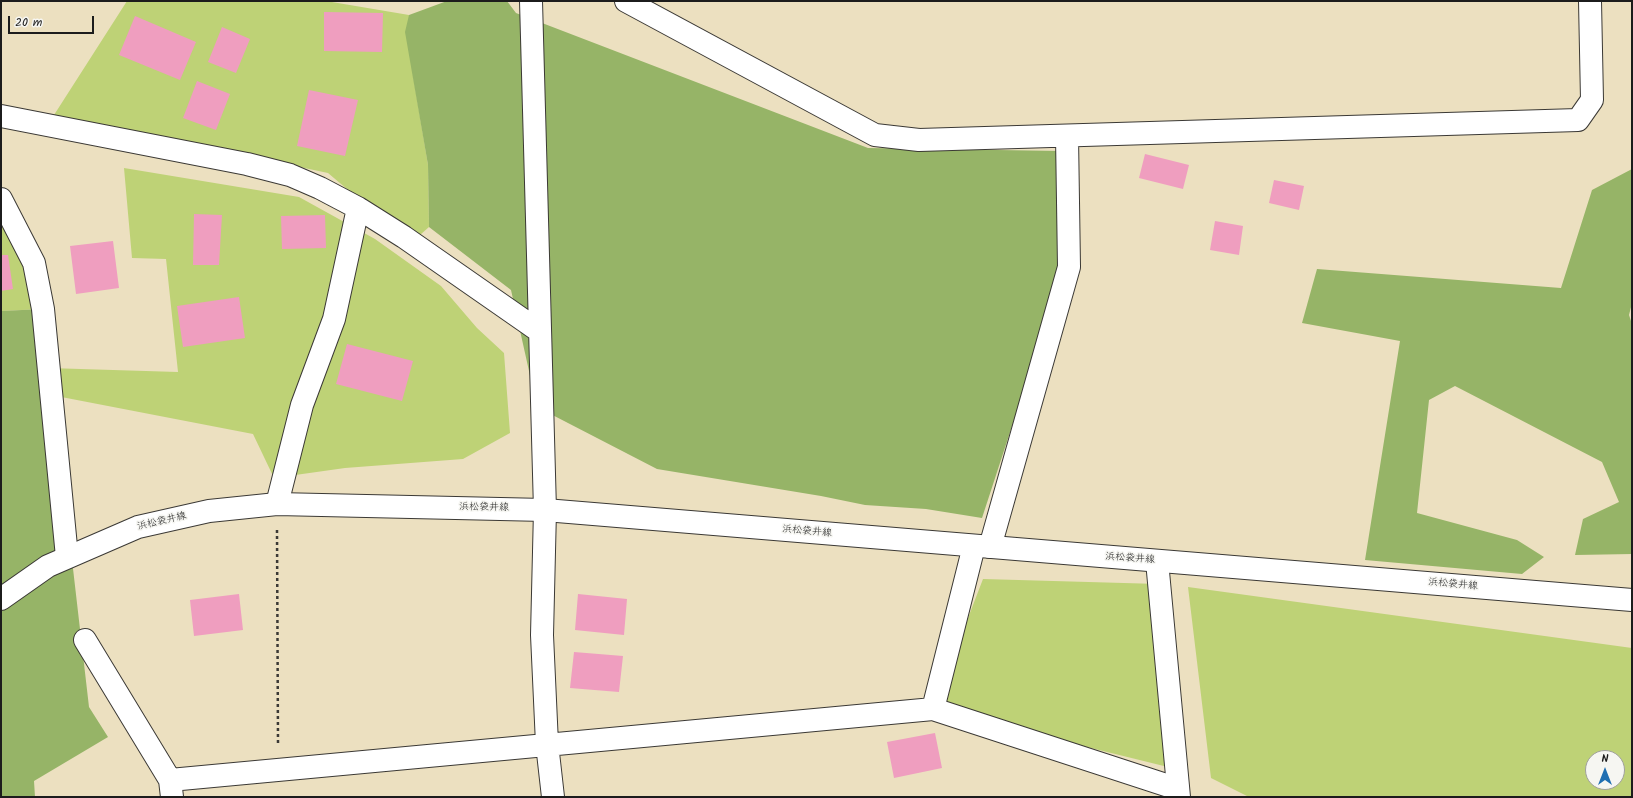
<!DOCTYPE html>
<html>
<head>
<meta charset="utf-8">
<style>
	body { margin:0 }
	#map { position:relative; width:1633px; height:798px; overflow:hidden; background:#ece0c0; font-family:Kalam,sans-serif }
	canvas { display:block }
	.frame { position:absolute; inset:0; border:2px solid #1c1c1c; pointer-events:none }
	.north { position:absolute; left:1585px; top:750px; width:40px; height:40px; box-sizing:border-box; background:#f6f6f2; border:1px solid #9f9f9c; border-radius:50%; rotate:0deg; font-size:11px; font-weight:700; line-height:16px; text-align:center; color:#1c1c1c }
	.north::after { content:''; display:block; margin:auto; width:14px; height:18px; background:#1f6fb2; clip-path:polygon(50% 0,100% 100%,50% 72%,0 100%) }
	.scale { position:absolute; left:8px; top:16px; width:86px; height:18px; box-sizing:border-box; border:2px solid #1c1c1c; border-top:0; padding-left:5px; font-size:12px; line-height:14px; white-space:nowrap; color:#1c1c1c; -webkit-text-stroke:3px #f6f6f2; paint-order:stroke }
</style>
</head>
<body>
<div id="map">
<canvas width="1633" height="798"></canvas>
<div class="frame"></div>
<div class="north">N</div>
<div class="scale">20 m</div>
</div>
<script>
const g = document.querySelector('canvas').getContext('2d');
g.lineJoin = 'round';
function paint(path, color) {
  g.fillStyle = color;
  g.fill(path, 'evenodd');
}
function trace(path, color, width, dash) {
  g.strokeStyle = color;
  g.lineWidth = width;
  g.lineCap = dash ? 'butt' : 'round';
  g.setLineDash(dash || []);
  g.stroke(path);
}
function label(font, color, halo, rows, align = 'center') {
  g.font = font + ' Kalam,"Klee One",sans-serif';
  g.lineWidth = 3;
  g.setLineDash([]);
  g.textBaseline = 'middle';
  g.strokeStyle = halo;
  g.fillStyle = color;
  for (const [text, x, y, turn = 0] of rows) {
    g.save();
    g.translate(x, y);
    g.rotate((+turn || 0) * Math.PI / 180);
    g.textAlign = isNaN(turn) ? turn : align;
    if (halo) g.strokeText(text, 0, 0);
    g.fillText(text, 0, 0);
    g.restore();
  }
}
paint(new Path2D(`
	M127,1H326L409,15L413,75L428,165L429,227L411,243L328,173L54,115Z
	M124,168L299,197L375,239L441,286L477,328L504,353L510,433L463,459L345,468L274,478L253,434L51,395L48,368L178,372L166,259L132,258Z
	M1,199L43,309L1,311Z
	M983,579L1159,584L1176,769L933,709Z
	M1188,587L1632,648V797H1249L1211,778ZM1593,758H1617V782H1593Z`), '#bed276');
paint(new Path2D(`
	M447,1H507L516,13L868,148L1062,151L1060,279L982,518L926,509L865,505L821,496L657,469L537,407L511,290L429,227L428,165L405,32L409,15Z
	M1632,169V303L1629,315L1632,324V554L1575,555L1583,519L1619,502L1602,462L1455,386L1429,400L1417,513L1517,540L1544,557L1522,574L1365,560L1400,341L1302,323L1317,269L1561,288L1592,190Z
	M43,309L89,707L108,737L34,781L35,797H1V311Z`), '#96b467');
paint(new Path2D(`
	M324,12L383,13L382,52L324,51Z
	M135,16L196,42L180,80L119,55Z
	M222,27L250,39L236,73L208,62Z
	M197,81L230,94L216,130L183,118Z
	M309,90L358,100L345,156L297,146Z
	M1145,154L1189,165L1183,189L1139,178Z
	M1274,180L1304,186L1299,210L1269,203Z
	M194,214L222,215L219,265H193Z
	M325,215L326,248L282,249L281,216Z
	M1215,221L1243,226L1239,255L1210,250Z
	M113,241L119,288L76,294L70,246Z
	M1,255H8L13,289L1,291Z
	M239,297L245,338L183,347L177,306Z
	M347,344L413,361L402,401L336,384Z
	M239,594L243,630L194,636L190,600Z
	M578,594L627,599L624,635L575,630Z
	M574,652L623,656L619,692L570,688Z
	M935,733L942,768L894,778L887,742Z`), '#ef9ebf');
const minor = new Path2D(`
	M531,1L545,510L542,635L547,744L553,797
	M626,1L875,135L919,140L1578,120L1592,100L1590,1
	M1,116L247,164L290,175L320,188L358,208L404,237L539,331
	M1,199L34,263L43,309L67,557
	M277,504L302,405L334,319L358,208
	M990,547L1069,267L1067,136
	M1157,561L1179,797
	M85,640L170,780L172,797
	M933,709L974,546
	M170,780L933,709L1178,789`);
const major = new Path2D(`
	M1,599L48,566L138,527L209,511L277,504L545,510L1632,600`);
trace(minor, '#3b3935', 24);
trace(major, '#3b3935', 24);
trace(new Path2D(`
	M277,530L278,743`), '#3b3935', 2.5, [3, 3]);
trace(minor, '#fff', 22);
trace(major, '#fff', 22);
label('10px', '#1c1c1c', '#f6f6f2', [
	["浜松袋井線",484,508,1],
	["浜松袋井線",162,522,-13],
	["浜松袋井線",807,532,5],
	["浜松袋井線",1130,559,4],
	["浜松袋井線",1453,585,5]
]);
</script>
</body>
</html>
